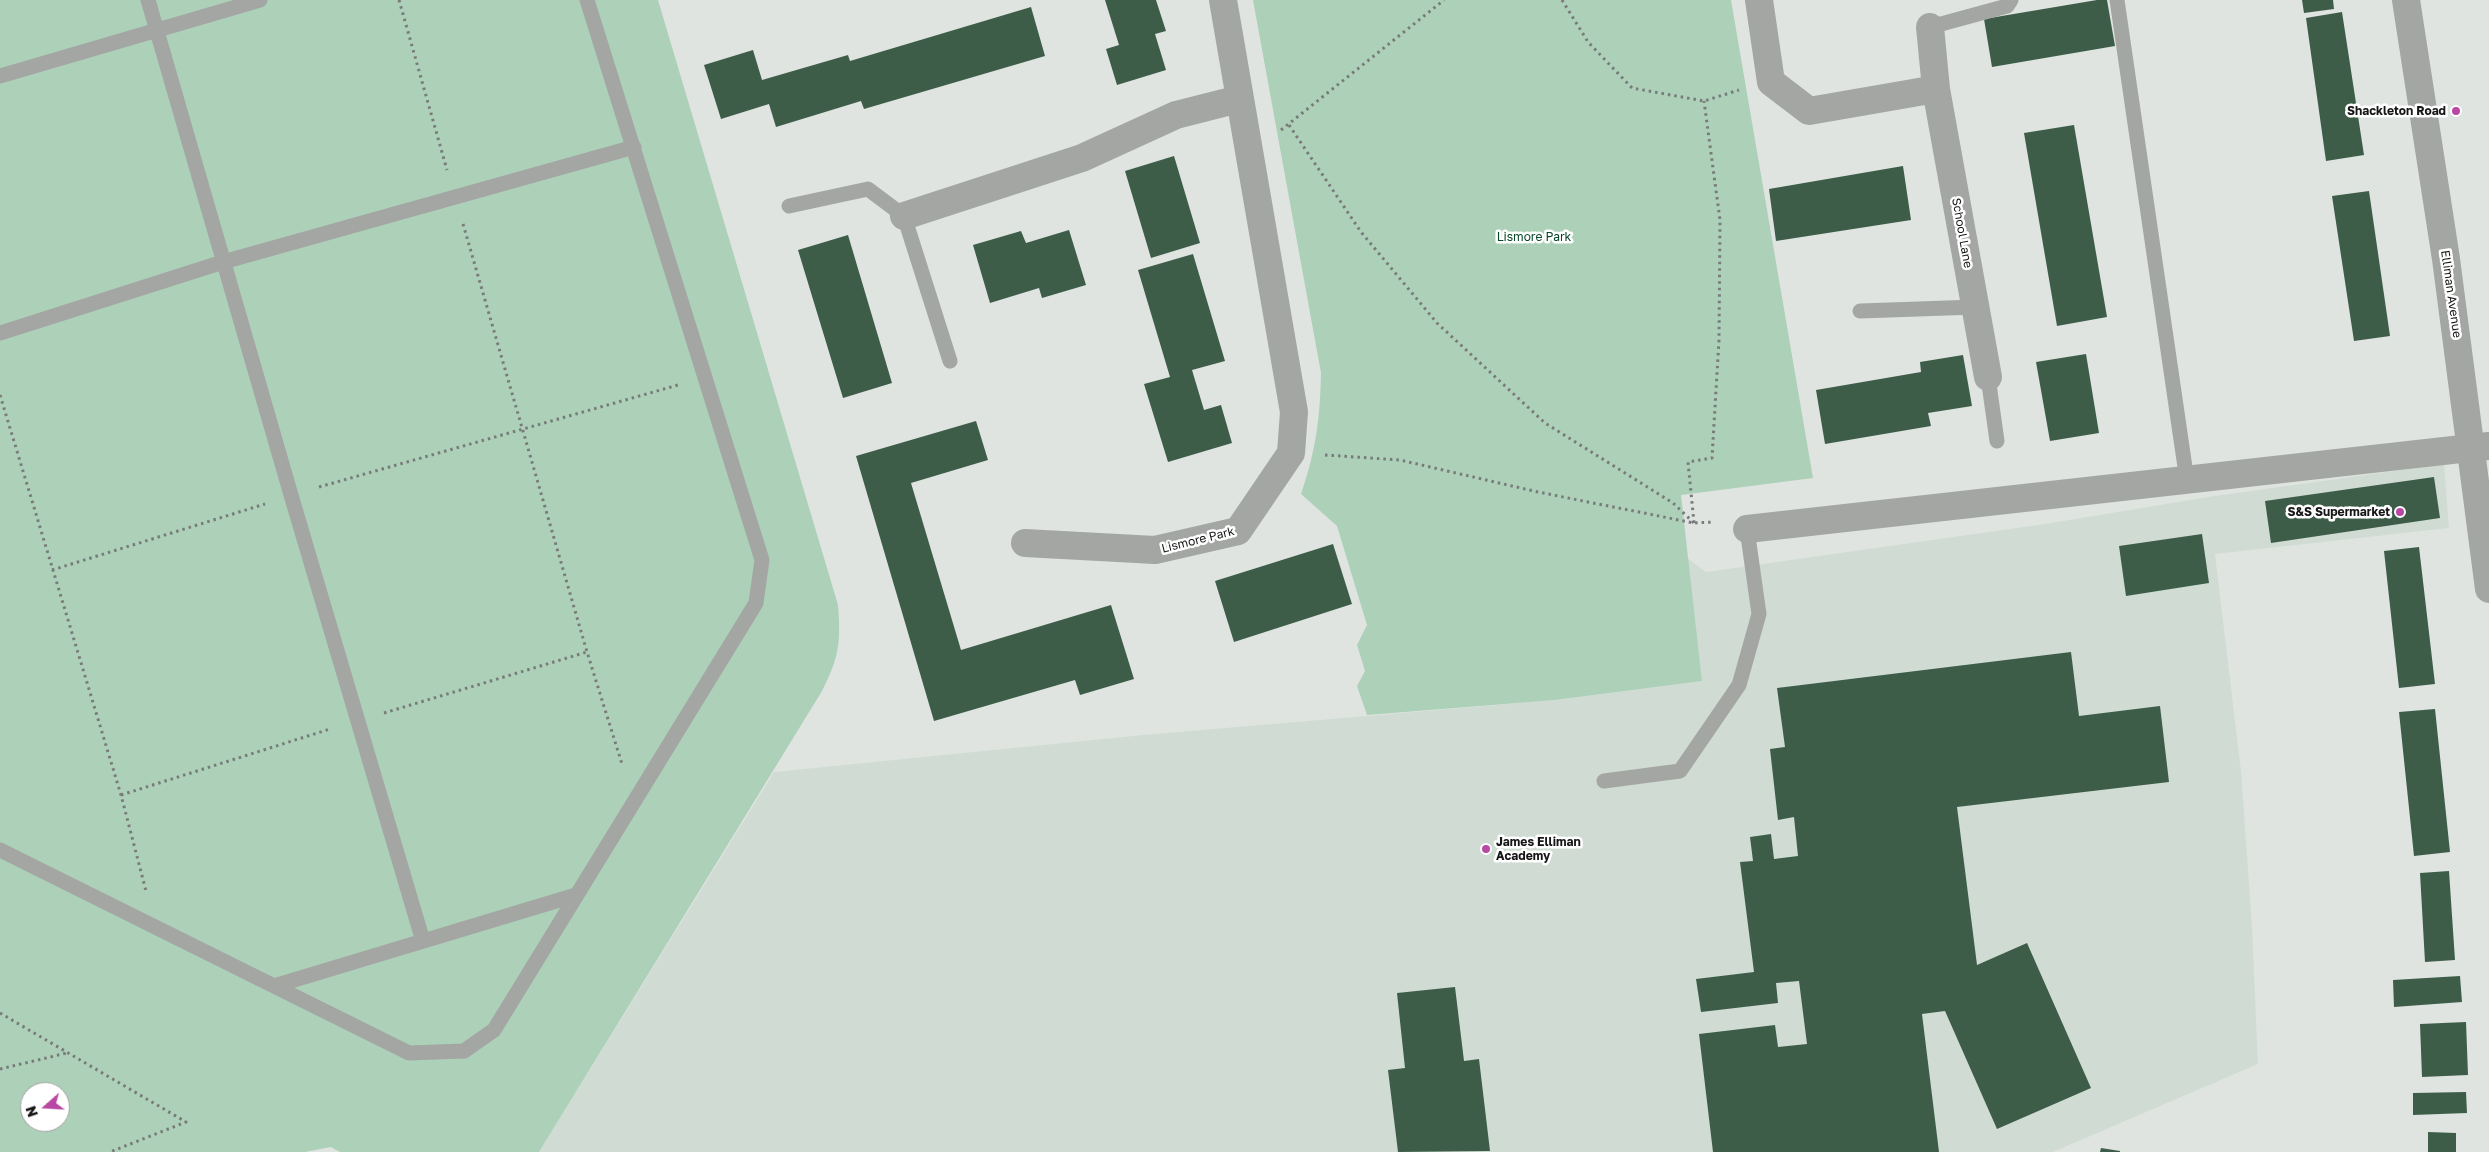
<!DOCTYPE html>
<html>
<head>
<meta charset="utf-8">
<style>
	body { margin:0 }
	#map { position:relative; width:2489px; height:1152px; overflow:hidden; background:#dfe4e1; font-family:"Golos Text",sans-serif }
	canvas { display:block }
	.north { position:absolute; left:20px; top:1082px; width:50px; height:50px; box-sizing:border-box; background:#fff; border:1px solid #a1a2a1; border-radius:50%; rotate:251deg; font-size:14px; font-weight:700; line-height:20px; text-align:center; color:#151615 }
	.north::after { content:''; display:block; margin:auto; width:18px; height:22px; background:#b948a4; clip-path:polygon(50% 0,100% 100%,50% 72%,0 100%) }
</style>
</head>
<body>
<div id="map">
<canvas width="2489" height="1152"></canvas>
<div class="north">N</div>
</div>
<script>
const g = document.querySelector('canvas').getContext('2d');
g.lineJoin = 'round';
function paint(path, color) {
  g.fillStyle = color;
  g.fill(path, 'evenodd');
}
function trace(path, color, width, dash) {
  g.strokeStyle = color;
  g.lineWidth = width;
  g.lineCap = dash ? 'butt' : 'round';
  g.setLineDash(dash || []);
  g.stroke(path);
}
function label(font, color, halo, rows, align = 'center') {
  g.font = font + ' "Golos Text",sans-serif';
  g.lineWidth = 5;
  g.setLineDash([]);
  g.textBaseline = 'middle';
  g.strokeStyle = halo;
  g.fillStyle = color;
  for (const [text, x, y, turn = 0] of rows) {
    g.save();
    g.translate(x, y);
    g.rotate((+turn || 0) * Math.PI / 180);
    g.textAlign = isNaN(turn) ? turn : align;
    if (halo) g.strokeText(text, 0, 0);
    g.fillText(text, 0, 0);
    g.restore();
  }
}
paint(new Path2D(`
	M2444,464L2449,528L2215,554L2241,771L2252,926L2258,1064L2053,1152H539L774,772L1143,735L1555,700L1702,681L1687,558L1706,572L2045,524L2208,497Z`), '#d0dcd3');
paint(new Path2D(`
	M0,0H658L838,605C841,642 839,658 822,691L539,1152H340L331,1147L305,1152H0ZM30,1092H60V1122H30Z
	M1253,0H1731L1813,478L1681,495L1702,681L1555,700L1367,715L1357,686L1365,671L1357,645L1367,625L1337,526L1301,494C1316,450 1320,419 1321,373Z`), '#add0b9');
paint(new Path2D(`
	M1105,0H1156L1166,31L1155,34L1166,70L1117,85L1106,49L1119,45Z
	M2097,0H2107L2115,46L1992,67L1984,19Z
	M2302,0H2333L2334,9L2304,13Z
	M1031,7L1045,56L864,109L861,101L776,127L769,104L721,119L704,65L753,50L762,80L848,55L850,61Z
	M2342,12L2364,155L2326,161L2306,18Z
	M2074,125L2107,317L2057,326L2024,133Z
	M1174,156L1200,243L1151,258L1125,171Z
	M1903,166L1911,220L1776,241L1769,189Z
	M2369,191L2390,336L2354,341L2332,196Z
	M1069,230L1086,285L1042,298L1039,288L990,303L973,245L1021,231L1026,243Z
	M848,235L892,383L843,398L798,250Z
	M1193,254L1225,361L1192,370L1204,410L1221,405L1232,443L1168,462L1144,384L1170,377L1138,270Z
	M2086,354L2099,433L2050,441L2036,362Z
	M1963,355L1972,406L1928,413L1931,426L1825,444L1816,390L1921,372L1920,362Z
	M976,421L988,460L911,483L961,650L1111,605L1134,679L1080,695L1075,680L934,721L856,456Z
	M2434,477L2440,518L2271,543L2265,501Z
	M2202,534L2209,583L2126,596L2119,546Z
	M1333,544L1352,604L1234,642L1215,581Z
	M2419,547L2435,684L2399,688L2384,551Z
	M2071,652L2079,716L2160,706L2169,782L1957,807L1977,965L2027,943L2091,1088L1997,1129L1945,1011L1922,1014L1939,1152H1713L1699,1034L1775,1025L1778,1047L1807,1044L1799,981L1776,983L1778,1003L1701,1012L1696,979L1754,972L1740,862L1753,861L1750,837L1771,834L1774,859L1798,856L1794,817L1778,820L1770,749L1785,747L1777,688Z
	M2435,709L2450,852L2414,856L2399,712Z
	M2449,871L2455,960L2425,962L2420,873Z
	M2460,976L2462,1002L2394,1007L2393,980Z
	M1455,987L1464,1061L1479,1059L1490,1151L1398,1152L1388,1070L1405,1068L1397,993Z
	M2466,1022L2468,1075L2422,1077L2420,1024Z
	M2466,1092L2467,1113L2413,1115V1093Z
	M2428,1132L2456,1133V1152H2428Z
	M2101,1148L2120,1151V1152H2100Z`), '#3d5d49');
trace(new Path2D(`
	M399,0L447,170
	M1562,0L1588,42L1632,88L1704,101L1739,90
	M1289,125L1361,232L1437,323L1545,423L1673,503L1694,523
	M1281,130L1444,0
	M463,224L587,652L622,764
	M0,395L121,795L146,891
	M1325,455L1400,460L1538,492L1694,523L1714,522
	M319,487L678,385
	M1694,523L1688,462L1712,458L1719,340L1720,220L1704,101
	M52,570L265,504
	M384,713L587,652
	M121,795L330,729
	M0,1013L186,1122L110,1152
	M0,1069L67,1053`), '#787b79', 3, [2.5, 4]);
trace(new Path2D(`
	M148,0L291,495L423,941
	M2117,0L2187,481
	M1930,27L2007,6L2011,0
	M0,76L260,0
	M789,206L868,189L904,216L950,361
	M1860,311L1976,307
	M0,333L223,262L634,147
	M1988,377L1997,441
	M1604,781L1680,771L1739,685L1759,614L1747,529
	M0,850L409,1053L464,1051L494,1030L756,603L762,560L587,0
	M274,986L576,895`), '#a4a6a4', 15);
trace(new Path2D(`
	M1759,0L1771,82L1809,111L1936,89
	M2406,0L2446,259L2489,589
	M1930,27L1936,89L1988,377
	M904,216L1082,158L1176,115L1239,99
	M1747,529L2489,446
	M1025,543L1155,550L1238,531L1291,453L1294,412L1223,0`), '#a4a6a4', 28);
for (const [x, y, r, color] of [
	[2456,111,5,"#b948a4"],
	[2400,512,5,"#b948a4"],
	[1486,849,5,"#b948a4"]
]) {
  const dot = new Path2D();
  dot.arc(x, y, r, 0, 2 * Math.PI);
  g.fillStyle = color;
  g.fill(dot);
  trace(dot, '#fff', 2);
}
label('bold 12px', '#151615', '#fff', [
	["Shackleton Road",2446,111],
	["S&S Supermarket",2390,512],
	["James Elliman",1496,842,"left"],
	["Academy",1496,856,"left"]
], 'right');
label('12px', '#151615', '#fff', [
	["School Lane",1962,233,80],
	["Elliman Avenue",2451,294,82],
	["Lismore Park",1198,540,-14]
]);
label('12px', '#064527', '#fff', [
	["Lismore Park",1534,237]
]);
</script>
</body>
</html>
